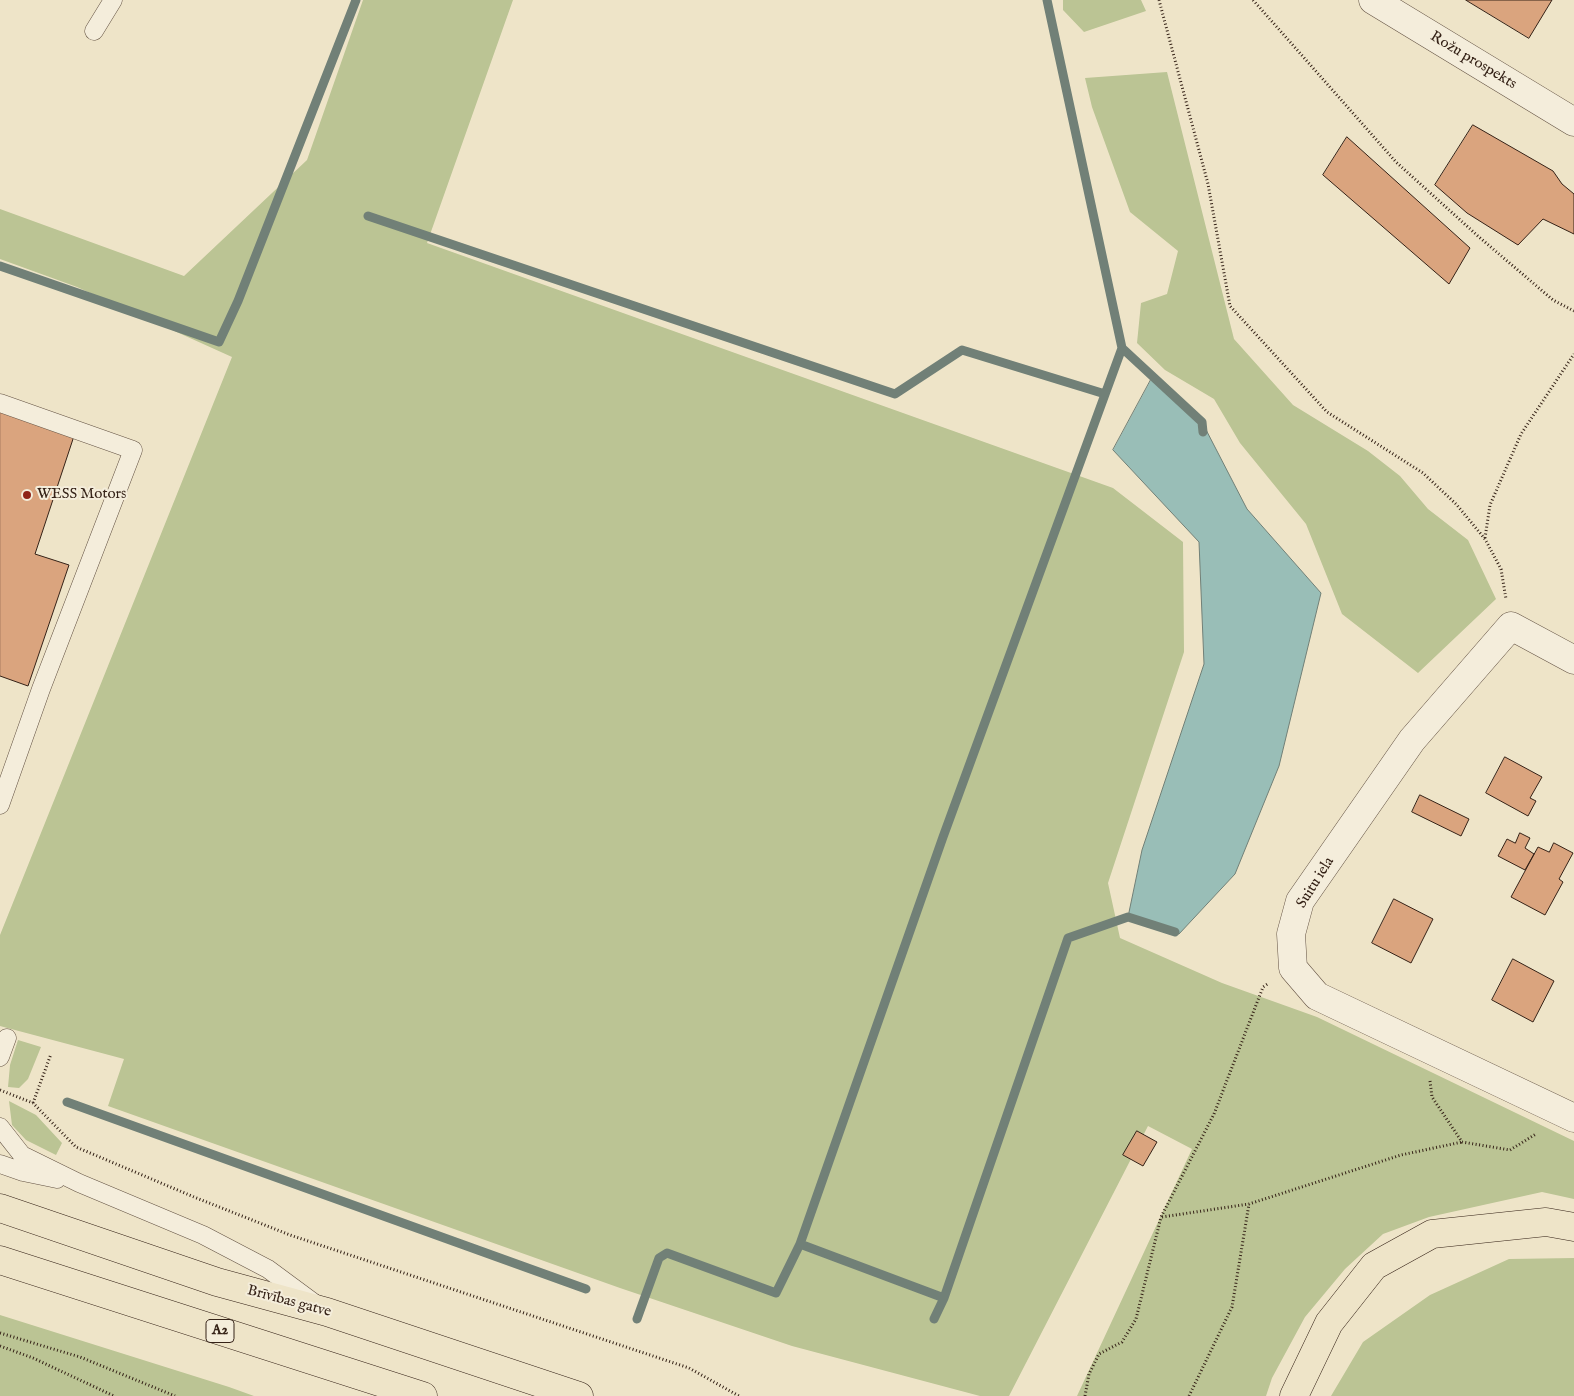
<!DOCTYPE html>
<html>
<head>
<meta charset="utf-8">
<style>
	body { margin:0 }
	canvas { display:block; background:#eee4c8 }
</style>
</head>
<body>
<canvas width="1574" height="1396"></canvas>
<script>
const g = document.querySelector('canvas').getContext('2d');
g.lineJoin = 'round';
function paint(path, color) {
  g.fillStyle = color;
  g.fill(path, 'evenodd');
}
function trace(path, color, width, dash) {
  g.strokeStyle = color;
  g.lineWidth = width;
  g.lineCap = dash ? 'butt' : 'round';
  g.setLineDash(dash || []);
  g.stroke(path);
}
function label(font, color, halo, rows, align = 'center') {
  g.font = font + ' "IM FELL English",serif';
  g.lineWidth = 4;
  g.setLineDash([]);
  g.textBaseline = 'middle';
  g.strokeStyle = halo;
  g.fillStyle = color;
  for (const [text, x, y, turn = 0] of rows) {
    g.save();
    g.translate(x, y);
    g.rotate((+turn || 0) * Math.PI / 180);
    g.textAlign = isNaN(turn) ? turn : align;
    if (halo) g.strokeText(text, 0, 0);
    g.fillText(text, 0, 0);
    g.restore();
  }
}
paint(new Path2D(`
	M363,0H513L427,243L1113,488L1183,542L1184,652L1108,883L1120,938L1222,983L1317,1017L1574,1141V1199L1542,1192L1429,1217L1383,1234L1345,1269L1305,1317L1272,1378L1266,1396H1077L1192,1149L1148,1126L1009,1396H980L792,1346L620,1288L108,1106L124,1059L0,1026V935L232,357L77,287L0,259V209L184,276L307,160Z
	M1063,0H1141L1146,11L1084,32L1063,10Z
	M1167,72L1234,339L1293,405L1368,451L1400,476L1428,509L1468,540L1496,599L1418,673L1342,614L1306,524L1240,443L1214,399L1165,370L1137,343L1141,303L1167,294L1178,251L1130,212L1092,107L1085,78Z
	M18,1040L41,1047L28,1079L19,1088L8,1087L10,1065Z
	M9,1101L36,1115L62,1143L56,1155L26,1140L12,1125Z
	M1574,1258V1396H1331L1363,1342L1430,1295L1509,1259Z
	M0,1315L229,1387L254,1396H0Z`), '#bbc494');
const water = new Path2D(`
	M1153,376L1202,422L1247,509L1321,593L1279,766L1235,874L1179,934L1128,917L1142,850L1204,664L1199,542L1113,450Z`);
paint(water, '#99beb7');
trace(water, '#718077', 1);
trace(new Path2D(`
	M1047,0L1122,348L1202,422L1203,432
	M368,216L895,394L962,350L1105,394
	M0,266L219,342L238,301L356,0
	M67,1102L586,1289
	M800,1244L944,1298
	M637,1319L659,1258L667,1253L776,1293L800,1244L943,837L1122,348
	M934,1319L944,1298L1068,938L1128,917L1175,932`), '#718077', 9);
const building = new Path2D(`
	M1466,0H1552L1529,38Z
	M1473,125L1553,171L1562,184L1574,194V234L1543,219L1518,245L1467,213L1435,185Z
	M1347,137L1470,248L1449,284L1323,175Z
	M0,412L74,436L35,554L69,565L28,686L0,676Z
	M1505,757L1542,777L1530,798L1536,801L1528,816L1486,793Z
	M1420,795L1469,819L1461,836L1412,812Z
	M1520,833L1530,838L1525,848L1534,854L1525,870L1498,856L1507,839L1515,843Z
	M1554,843L1573,853L1559,879L1563,882L1545,915L1511,897L1538,847L1549,852Z
	M1394,899L1433,919L1411,963L1372,943Z
	M1513,959L1554,981L1533,1022L1492,1000Z
	M1137,1131L1157,1142L1143,1166L1123,1155Z`);
paint(building, '#daa47e');
trace(building, '#352217', 1);
const service = new Path2D(`
	M94,31L113,0
	M0,403L133,450L41,689L0,805
	M0,1057L7,1038
	M0,1127L22,1155L79,1183L203,1235L268,1269L314,1303
	M0,1164L23,1172L57,1179`);
const minor = new Path2D(`
	M1373,0L1574,122
	M1574,660L1511,626L1412,740L1300,901L1291,934L1293,968L1317,996L1574,1118`);
const trunk = new Path2D(`
	M0,1208L217,1282L327,1312L579,1396
	M0,1260L423,1396
	M1294,1396L1329,1323L1374,1266L1432,1234L1546,1222L1574,1227`);
trace(service, '#635243', 19);
trace(minor, '#635243', 29);
trace(trunk, '#352217', 29);
trace(new Path2D(`
	M1159,0L1208,184L1230,306L1327,412L1423,473L1456,504L1485,539L1501,569L1506,599
	M1253,0L1396,162L1479,237L1553,300L1574,311
	M1485,538L1490,505L1521,434L1574,354
	M1430,1081L1432,1097L1462,1142L1510,1150L1536,1134
	M0,1090L33,1103L76,1147L194,1197L290,1235L689,1368L739,1396
	M33,1103L51,1054
	M1162,1217L1249,1204L1401,1155L1462,1142
	M0,1333L80,1357L175,1396
	M0,1346L33,1358L114,1396
	M1085,1396L1089,1374L1099,1354L1122,1342L1136,1319L1161,1217L1214,1114L1263,987L1269,983
	M1189,1396L1232,1307L1249,1204`), '#352217', 3, [1, 2.5]);
trace(service, '#f4eddb', 18);
trace(minor, '#f4eddb', 28);
trace(trunk, '#eee4c8', 28);
for (const [x, y, r, color] of [
	[27,495,5,"#8f2418"]
]) {
  const dot = new Path2D();
  dot.arc(x, y, r, 0, 2 * Math.PI);
  g.fillStyle = color;
  g.fill(dot);
  trace(dot, '#f4eddb', 2);
}
for (const [x, y, w] of [
	[220,1331,28]
]) {
  const box = new Path2D();
  box.roundRect(x - w / 2, y - 11.5, w, 23, 4);
  g.fillStyle = '#f4eddb';
  g.fill(box);
  trace(box, '#352217', 1);
}
label('bold 14px', '#352217', null, [
	["A2",220,1331]
]);
label('15px', '#352217', '#f4eddb', [
	["Rožu prospekts",1473,61,31],
	["Suitu iela",1316,883,-58],
	["Brīvības gatve",289,1302,15]
]);
label('15px', '#352217', '#f4eddb', [
	["WESS Motors",37,495]
], 'left');
</script>
</body>
</html>
